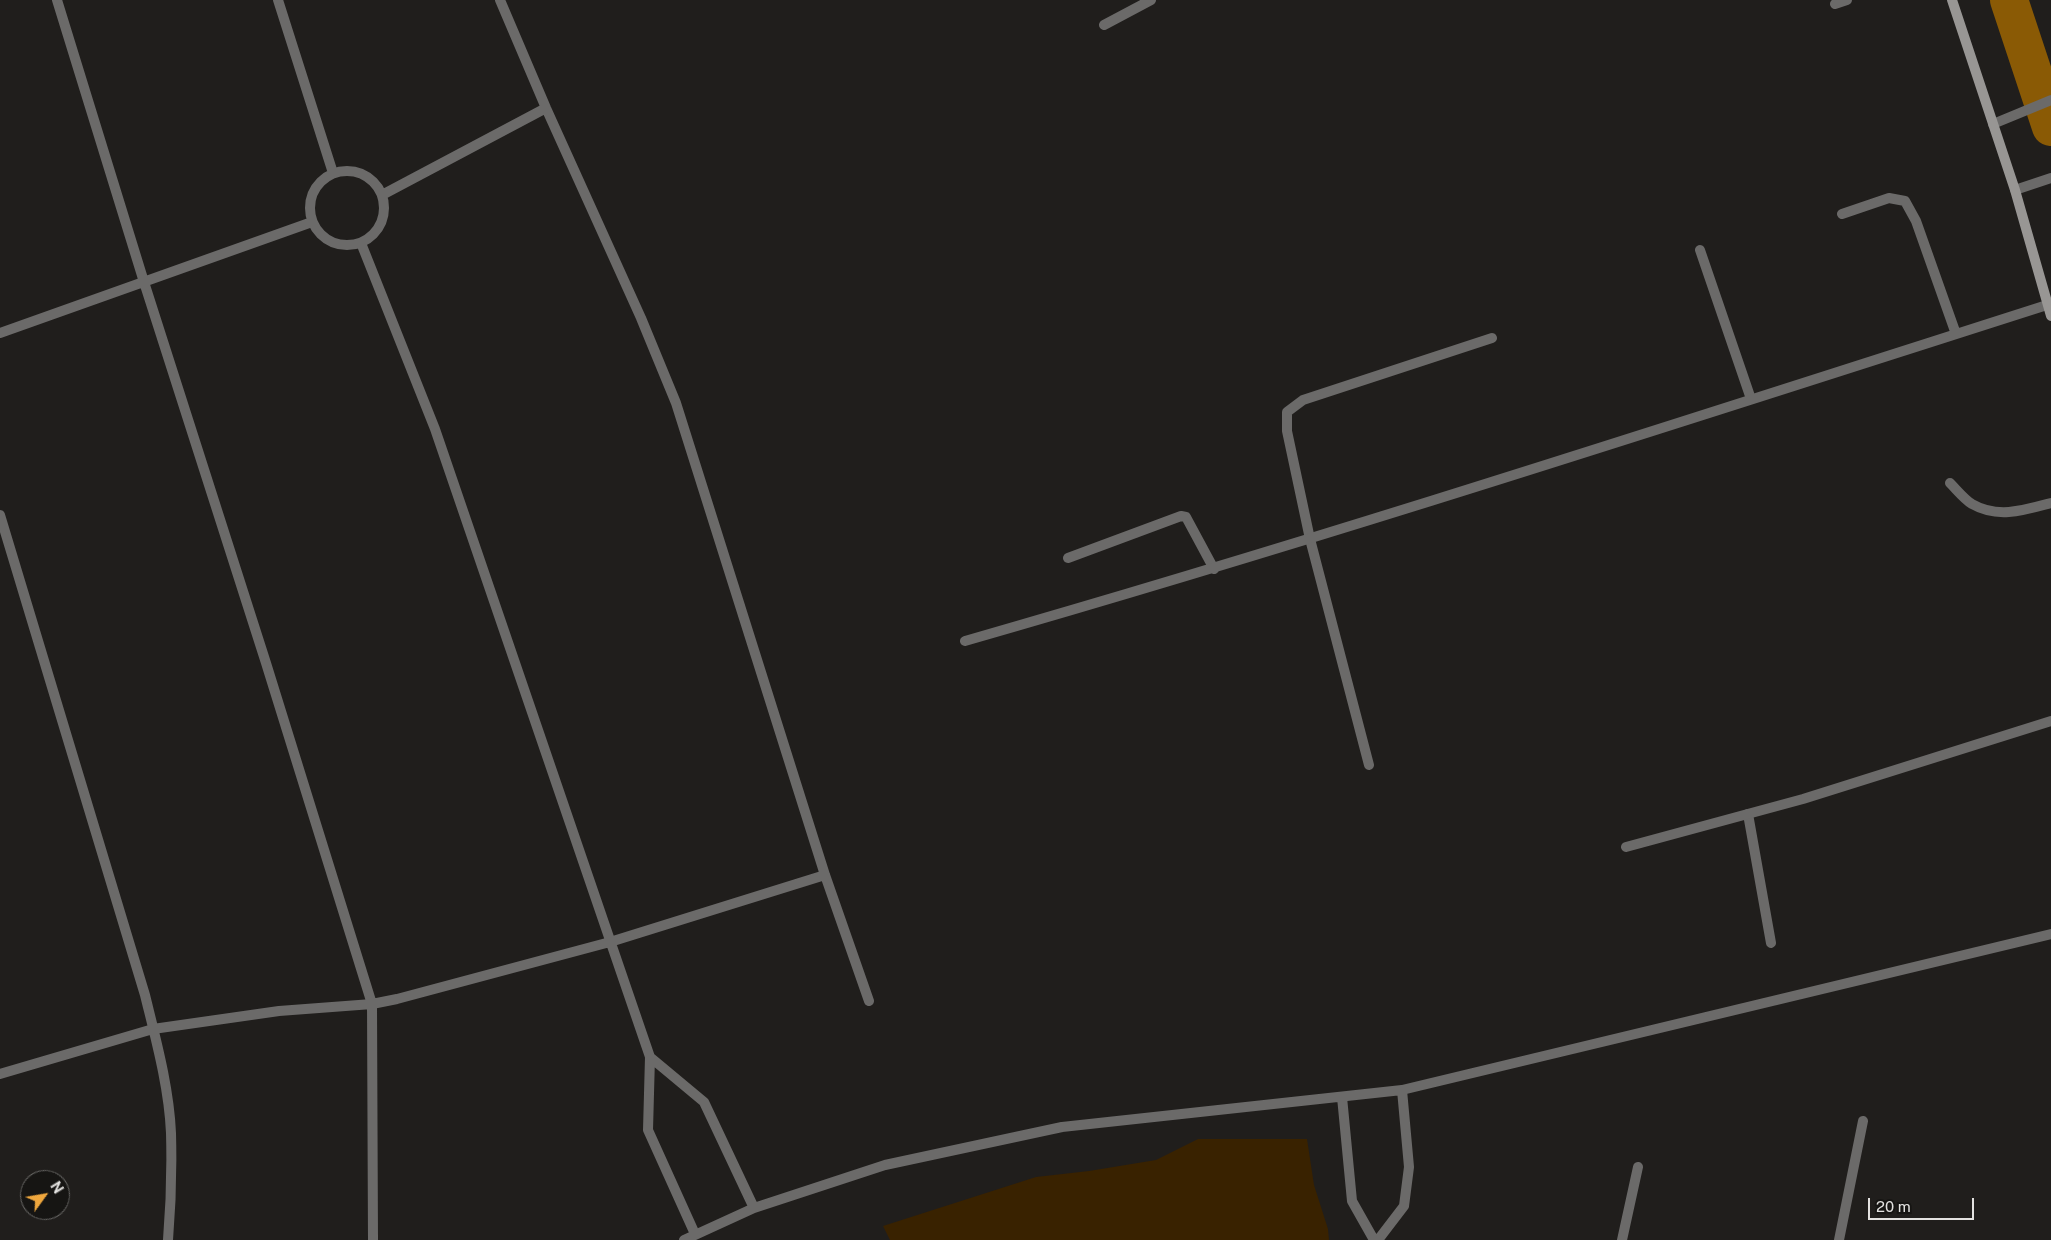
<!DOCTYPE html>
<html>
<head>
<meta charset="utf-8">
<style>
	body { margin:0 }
	#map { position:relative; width:2051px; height:1240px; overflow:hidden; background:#201e1c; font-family:"Public Sans",sans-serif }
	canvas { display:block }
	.north { position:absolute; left:20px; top:1170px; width:50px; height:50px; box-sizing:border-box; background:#161513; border:1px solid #686765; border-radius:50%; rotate:58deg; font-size:14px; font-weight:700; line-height:20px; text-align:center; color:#e3e2e0 }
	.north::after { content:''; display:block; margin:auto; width:18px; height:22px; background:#efa73d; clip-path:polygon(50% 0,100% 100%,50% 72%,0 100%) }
	.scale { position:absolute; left:1868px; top:1198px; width:106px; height:22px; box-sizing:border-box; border:2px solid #e3e2e0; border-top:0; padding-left:6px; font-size:15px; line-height:18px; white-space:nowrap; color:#e3e2e0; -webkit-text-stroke:4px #161513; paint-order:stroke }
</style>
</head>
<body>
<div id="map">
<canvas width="2051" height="1240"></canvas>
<div class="north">N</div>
<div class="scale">20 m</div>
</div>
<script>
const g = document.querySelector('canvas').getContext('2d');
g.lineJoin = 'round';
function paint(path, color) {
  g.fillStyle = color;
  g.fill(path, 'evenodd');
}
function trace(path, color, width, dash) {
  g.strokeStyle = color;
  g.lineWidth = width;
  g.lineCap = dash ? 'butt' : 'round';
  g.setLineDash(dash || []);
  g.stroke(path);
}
paint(new Path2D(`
	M1198,1139H1307L1314,1185L1328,1229L1329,1240H890L883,1226L1036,1177L1089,1171L1156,1160Z`), '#392200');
trace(new Path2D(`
	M2009,0L2051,127`), '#8a5a05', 38);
trace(new Path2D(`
	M1835,4L1847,0
	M1700,250L1751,399
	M1950,483C1957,490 1964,499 1972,504C1998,519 2025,510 2051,503
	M1068,558L1181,516L1186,517L1214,569
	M1369,765L1310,539L1287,431V412L1303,400L1492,338
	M1748,814L1771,943`), '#6b6a69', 10);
trace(new Path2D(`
	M57,0L144,282L266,663L372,1004L373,1240
	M278,0L333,173
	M500,0L546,108L641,318L676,403L825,875L869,1001
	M1104,25L1151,0
	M1993,124L2051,100
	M310 208a37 37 0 1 1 74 0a37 37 0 1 1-74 0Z
	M2015,190L2051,178
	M382,195L546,108
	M1842,214L1889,198L1905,201L1916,221L1956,334
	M361,243L435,429L650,1057L648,1130L695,1234
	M0,333L312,222
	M0,515L145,995C156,1040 169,1087 171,1133C172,1169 171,1204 168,1240
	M965,641C1328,537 1687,420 2047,305
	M1626,847L1803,799L2051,721
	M650,1057L704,1102L754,1208
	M0,1074L153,1029L279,1011L372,1004L397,999L610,942L825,875
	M1342,1097L1352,1201L1374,1240
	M684,1240L754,1208L885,1165L1062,1127L1402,1090L2051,934
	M1378,1240L1404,1206L1409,1167L1402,1090
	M1622,1240L1638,1167
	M1839,1240L1863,1121`), '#6b6a69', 10);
trace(new Path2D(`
	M1952,0L2015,190L2051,316`), '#989694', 10);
</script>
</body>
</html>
